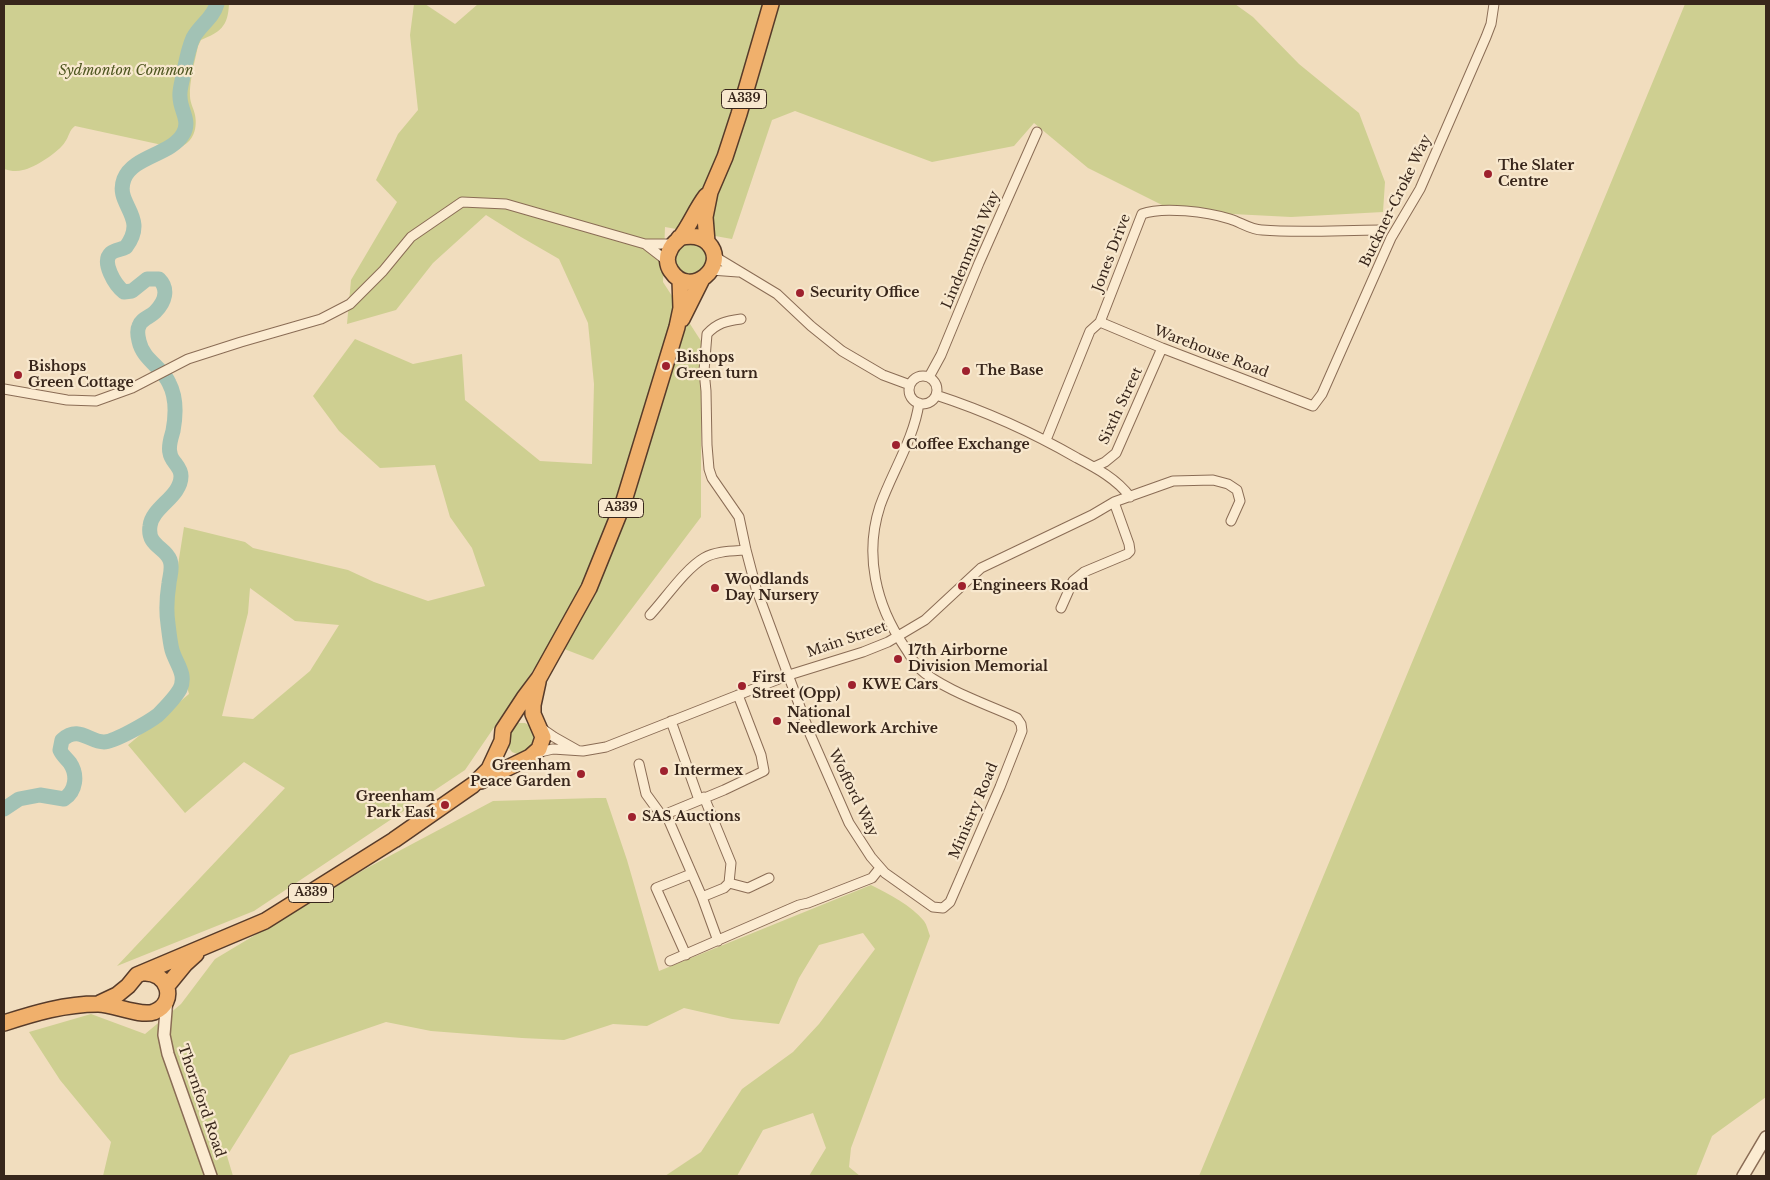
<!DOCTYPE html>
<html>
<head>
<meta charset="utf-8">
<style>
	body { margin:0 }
	#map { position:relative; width:1770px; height:1180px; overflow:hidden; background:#f1ddbe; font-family:"Libre Baskerville",serif }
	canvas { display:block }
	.frame { position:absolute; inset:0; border:5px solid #38261b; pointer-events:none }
</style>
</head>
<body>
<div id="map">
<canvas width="1770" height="1180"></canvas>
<div class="frame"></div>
</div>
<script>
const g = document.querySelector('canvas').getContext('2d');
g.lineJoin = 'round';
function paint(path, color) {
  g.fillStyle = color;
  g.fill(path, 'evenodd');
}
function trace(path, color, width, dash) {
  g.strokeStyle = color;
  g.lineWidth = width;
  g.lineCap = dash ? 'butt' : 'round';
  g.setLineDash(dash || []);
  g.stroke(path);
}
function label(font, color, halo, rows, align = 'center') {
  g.font = font + ' "Libre Baskerville",serif';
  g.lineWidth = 4.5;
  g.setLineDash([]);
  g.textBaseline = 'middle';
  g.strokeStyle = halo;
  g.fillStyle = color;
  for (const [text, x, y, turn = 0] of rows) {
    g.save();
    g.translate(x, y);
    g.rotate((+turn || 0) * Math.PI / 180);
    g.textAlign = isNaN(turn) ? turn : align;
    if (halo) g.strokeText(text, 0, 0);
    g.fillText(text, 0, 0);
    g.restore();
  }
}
paint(new Path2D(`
	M4,4H229C228,27 220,32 201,40L198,46C195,60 189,83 190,96C190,103 194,109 195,115C198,130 192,145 176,148L75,126C69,130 69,137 65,142C59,152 34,168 23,170C17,172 10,171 4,169Z
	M414,4H425L455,24L478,4H1235L1253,17L1299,64L1359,113L1385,182L1383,212L1291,217L1174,211L1088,168L1034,123L1014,146L932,162L795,111L772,120L732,239L665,227L663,282L701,341V517L593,660L551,644L465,770L254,911L117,966L285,788L244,762L185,813L128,745L189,694L169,622L184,527L245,542L253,548L348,570L374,582L428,601L485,586L472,548L450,517L435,465L380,468L339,431L313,396L355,339L413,364L462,354L465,400L540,461L592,464L594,384L588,323L559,259L521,237L486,215L433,263L396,310L347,324L351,280L397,202L376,180L398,134L418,110L410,35ZM250,588L295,621L339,625L310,671L253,719L222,716L248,613Z
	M1685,4H1766V1097L1712,1136L1696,1176H1199Z
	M688,240L706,246L709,253L703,273L686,276L675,266L674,252Z
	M517,723H525L534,728L537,743L520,755L512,752L506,744L512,725Z
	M596,798H606L627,860L659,971L871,885C889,894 911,905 924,921C927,925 928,931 930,936L851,1148L849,1167L860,1176H809L826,1148L813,1113L763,1130L737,1176H665L701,1152L742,1089L793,1052L819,1024L875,949L863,933L819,945L799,978L779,1024L732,1019L684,1008L647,1026L613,1024L564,1040L522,1038L431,1031L386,1022L290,1055L227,1156L233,1176H103L111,1142L60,1080L29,1032L91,1014L145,1034L181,1004L215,959L367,868L493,801Z`), '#cecf91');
trace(new Path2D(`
	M4,809L19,799L40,795L64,799C76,791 78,775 70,763C66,758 62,755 60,750L62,740C79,725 89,742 104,742C114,742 149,722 158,715C165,708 175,698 180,689C187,674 176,664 172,650C170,642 169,632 168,624C166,611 167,596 169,583C170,575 173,568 170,560C165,547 147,546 150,526C152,507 181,497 181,476C181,466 171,462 170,453C168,446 171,438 173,431C176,415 177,398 169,383C162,367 143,360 139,341C138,337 137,330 139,326C141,319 150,317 155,312C165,302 169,289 159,279H147L132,291L124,292C115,285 101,262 111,253C116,249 121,250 126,247C149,216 114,205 124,179C133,156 171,155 183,134C191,121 180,110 180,97C179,89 183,79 184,71C186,61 189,47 193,38C200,25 213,18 217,4`), '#a2c2b5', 15);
const minor = new Path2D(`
	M645,244L667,261
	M713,252L719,259L777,294L811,326L842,351L883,375L910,385
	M711,270L738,272
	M741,319C726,321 717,323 707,334L704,371L706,391L707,445L709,469L712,478L739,517L746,550L756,588L810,734L849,823L871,857L885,873L933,907L943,908L950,902L1000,787L1022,731L1021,724L1017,718C991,706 939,688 919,668C913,662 909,653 904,646C876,605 864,555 880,506C892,472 914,439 919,403
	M1100,322L1162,348L1313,406L1322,394L1391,238L1420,189L1486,37L1491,24L1494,4
	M909 390a14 14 0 1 1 28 0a14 14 0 1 1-28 0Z
	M929,377L941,355L979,263L1037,132
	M4,389L67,400L96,401L132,388L188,359L241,342L321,319L350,304L383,271L411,237L462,202L506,204L645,244H673
	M936,395C985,411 1032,432 1077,458C1096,468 1117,479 1130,497
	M1046,440L1090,331L1100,322L1142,214C1163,206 1208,212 1230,219C1240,222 1251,230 1262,230C1300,233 1343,230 1381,230
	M1094,467L1105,462L1116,453L1162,348
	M1061,608L1073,581L1084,572L1127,554L1130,551L1129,544L1114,502
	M650,615C665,599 685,569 704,558C716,551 732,551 746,550
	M671,721L699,800
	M541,728L554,737L577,750
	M536,753L553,749L583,751L606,747L789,675L863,652L888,642L925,620L981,568L1092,515L1114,502L1173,481L1213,480L1228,484L1237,490L1240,501L1231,521
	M639,764L646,794L662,816L666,814
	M729,883L748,888L769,878
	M702,897L724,888L729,883L731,863L704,797
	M718,941L702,897L666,814L724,790L764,771L761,755L738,695
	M686,955L656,888L691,874
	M670,961L799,905L808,903L872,878L880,868`);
const tertiary = new Path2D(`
	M167,998L164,1035L168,1054L211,1176
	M1743,1176L1766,1137`);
const trunk = new Path2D(`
	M679,238C690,235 700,235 708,243C730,266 690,300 671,271C667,265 666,257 670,250C672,244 676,242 680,238C690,225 696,209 706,196
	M707,242L705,217L710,192L725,157L739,114L771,4
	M682,319L702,279
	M481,781L530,757L539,749L543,737L533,714V705L538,682
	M167,986L185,964L196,954
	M100,1003L117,995L128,986L137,975L265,921L394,840L473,785L489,769L502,741L503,730L524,698L539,678L589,588L623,504L677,327L681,308L680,280
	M4,1023C35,1013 65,1004 98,1004C113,1004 140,1017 154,1012C178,1002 168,971 143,973`);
trace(minor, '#8a6c55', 11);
trace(tertiary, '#8a6c55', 14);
trace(trunk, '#573b2a', 18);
trace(minor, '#fbebd1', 9);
trace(tertiary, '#fbebd1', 11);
trace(trunk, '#f0b06c', 15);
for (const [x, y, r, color] of [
	[1488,174,5,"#9e212e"],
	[800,293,5,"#9e212e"],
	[666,366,5,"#9e212e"],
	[966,371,5,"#9e212e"],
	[18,375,5,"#9e212e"],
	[896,445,5,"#9e212e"],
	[962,586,5,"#9e212e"],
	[715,588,5,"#9e212e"],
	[898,659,5,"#9e212e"],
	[852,685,5,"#9e212e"],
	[742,686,5,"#9e212e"],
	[777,721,5,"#9e212e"],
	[664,771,5,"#9e212e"],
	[581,774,5,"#9e212e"],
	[445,805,5,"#9e212e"],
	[632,817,5,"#9e212e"]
]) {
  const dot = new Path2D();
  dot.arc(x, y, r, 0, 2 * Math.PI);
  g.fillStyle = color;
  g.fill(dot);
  trace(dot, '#f8e8ce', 2);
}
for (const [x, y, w] of [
	[744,99,45],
	[621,508,45],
	[311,893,45]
]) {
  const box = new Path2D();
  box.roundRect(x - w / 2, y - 9.5, w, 19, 4);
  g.fillStyle = '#f8e8ce';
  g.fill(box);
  trace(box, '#38261b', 1);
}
label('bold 12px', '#38261b', null, [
	["A339",744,99],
	["A339",621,508],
	["A339",311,893]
]);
label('italic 14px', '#4e5620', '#f8e8ce', [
	["Sydmonton Common",126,71]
]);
label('bold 14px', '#38261b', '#f8e8ce', [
	["The Slater",1498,166],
	["Centre",1498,182],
	["Security Office",810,293],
	["Bishops",676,358],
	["Green turn",676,374],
	["Bishops",28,367],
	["Green Cottage",28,383],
	["The Base",976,371],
	["Coffee Exchange",906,445],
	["Woodlands",725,580],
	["Day Nursery",725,596],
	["Engineers Road",972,586],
	["17th Airborne",908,651],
	["Division Memorial",908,667],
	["First",752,678],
	["Street (Opp)",752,694],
	["KWE Cars",862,685],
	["National",787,713],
	["Needlework Archive",787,729],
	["Greenham",571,766,"right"],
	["Peace Garden",571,782,"right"],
	["Intermex",674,771],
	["Greenham",435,797,"right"],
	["Park East",435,813,"right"],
	["SAS Auctions",642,817]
], 'left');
label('14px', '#38261b', '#f8e8ce', [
	["Buckner-Croke Way",1396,201,-64],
	["Lindenmuth Way",971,250,-67],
	["Jones Drive",1112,253,-69],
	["Warehouse Road",1211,352,21],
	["Sixth Street",1121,406,-65],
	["Main Street",847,640,-19],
	["Wofford Way",853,793,64],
	["Ministry Road",974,811,-67],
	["Thornford Road",201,1101,71]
]);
</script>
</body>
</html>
